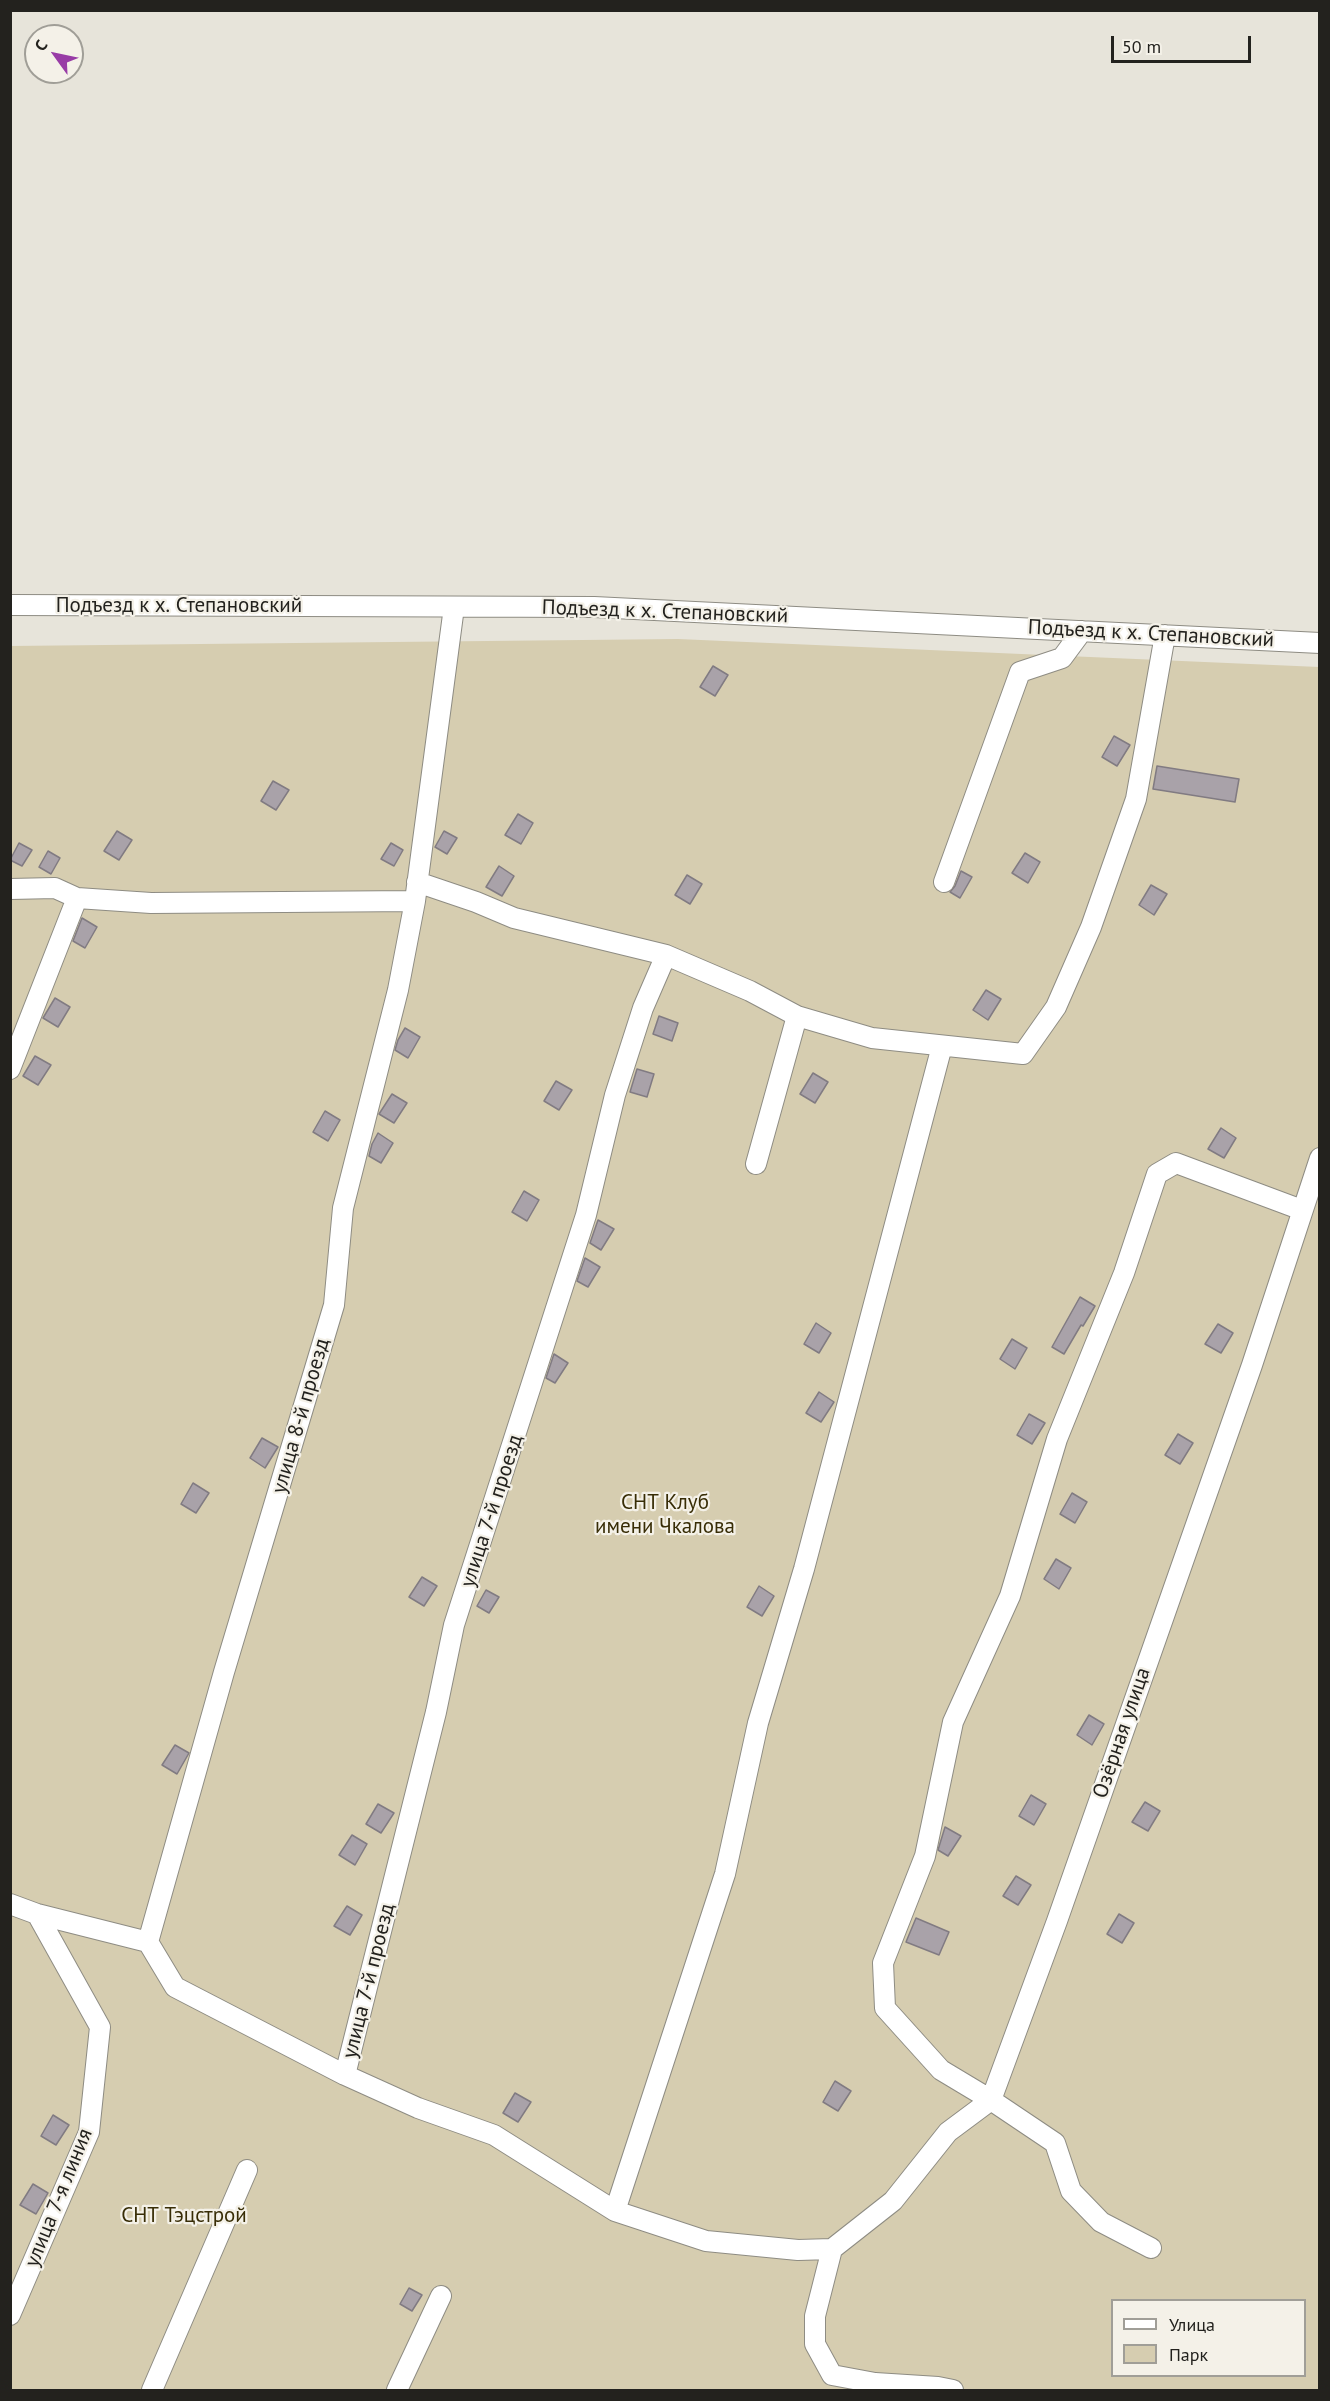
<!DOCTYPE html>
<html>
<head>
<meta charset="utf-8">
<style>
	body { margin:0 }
	#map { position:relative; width:1330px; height:2401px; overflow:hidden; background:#e7e4da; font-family:"PT Sans",sans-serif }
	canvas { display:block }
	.frame { position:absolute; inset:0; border:12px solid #23221e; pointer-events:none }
	.legend { position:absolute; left:1111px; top:2299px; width:195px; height:78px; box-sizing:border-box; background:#f4f1e8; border:2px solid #a09e97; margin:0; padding:8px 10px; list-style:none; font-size:18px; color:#23221e }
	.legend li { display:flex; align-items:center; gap:12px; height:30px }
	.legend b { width:30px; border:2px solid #a09e97 }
	.north { position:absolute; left:24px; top:24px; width:60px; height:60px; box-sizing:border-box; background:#f4f1e8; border:2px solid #a09e97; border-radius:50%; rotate:303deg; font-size:16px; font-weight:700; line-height:24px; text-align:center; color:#23221e }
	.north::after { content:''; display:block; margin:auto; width:21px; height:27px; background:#983ca6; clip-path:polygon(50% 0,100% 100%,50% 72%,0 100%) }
	.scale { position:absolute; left:1111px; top:36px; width:140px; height:27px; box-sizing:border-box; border:3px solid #23221e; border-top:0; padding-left:8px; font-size:18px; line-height:21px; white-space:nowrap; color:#23221e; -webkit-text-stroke:4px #f4f1e8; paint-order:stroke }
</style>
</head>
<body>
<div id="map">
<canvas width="1330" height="2401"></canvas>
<div class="frame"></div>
<ul class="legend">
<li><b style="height:8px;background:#fff"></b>Улица</li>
<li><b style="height:16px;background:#d6cdb0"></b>Парк</li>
</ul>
<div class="north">С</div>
<div class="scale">50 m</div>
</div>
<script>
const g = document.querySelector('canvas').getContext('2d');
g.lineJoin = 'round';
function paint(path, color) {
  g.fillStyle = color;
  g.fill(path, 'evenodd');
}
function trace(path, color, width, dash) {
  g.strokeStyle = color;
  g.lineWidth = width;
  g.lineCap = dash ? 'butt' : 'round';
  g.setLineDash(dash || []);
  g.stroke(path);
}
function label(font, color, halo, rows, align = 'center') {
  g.font = font + ' "PT Sans",sans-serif';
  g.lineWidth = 4.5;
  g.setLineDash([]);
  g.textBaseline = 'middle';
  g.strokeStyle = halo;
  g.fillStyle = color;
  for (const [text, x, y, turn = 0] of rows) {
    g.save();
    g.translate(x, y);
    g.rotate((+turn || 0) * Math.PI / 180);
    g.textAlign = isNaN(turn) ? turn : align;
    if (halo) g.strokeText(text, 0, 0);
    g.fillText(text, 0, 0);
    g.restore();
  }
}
paint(new Path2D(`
	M678,639L1319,667V2390H11L10,646ZM1112,2300H1304V2376H1112Z`), '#d6cdb0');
const building = new Path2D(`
	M713,666L728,675L715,696L700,687Z
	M1114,736L1130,745L1117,766L1102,757Z
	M1157,766L1239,779L1235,802L1153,789Z
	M273,781L289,790L276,810L261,801Z
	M518,814L533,823L521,844L505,835Z
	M117,831L132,840L119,860L104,851Z
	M444,831L457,838L447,854L435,847Z
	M19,843L32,850L22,866L10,860Z
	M391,843L403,850L394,866L381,859Z
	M48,851L60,858L51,874L39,867Z
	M1025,853L1040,862L1028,883L1012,873Z
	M499,866L514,876L502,896L486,887Z
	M961,871L972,877L960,898L950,892L955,886Z
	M687,875L702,884L690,904L675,895Z
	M1151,885L1167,894L1154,915L1139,905Z
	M82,918L97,927L85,948L73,941Z
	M986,990L1001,999L988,1020L973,1010Z
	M55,998L70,1007L58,1027L43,1018Z
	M659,1016L678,1023L672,1041L653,1034Z
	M405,1028L420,1037L408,1058L395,1050L398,1040Z
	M35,1056L51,1065L38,1085L23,1076Z
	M637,1069L654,1074L647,1097L630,1092Z
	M813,1073L828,1082L815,1103L800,1094Z
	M556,1081L572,1090L559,1110L544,1101Z
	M392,1094L407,1103L394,1123L379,1114Z
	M325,1111L340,1120L328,1141L313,1132Z
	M1221,1128L1236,1138L1224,1158L1208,1149Z
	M378,1133L393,1143L381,1163L369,1156L372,1144Z
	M524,1191L539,1200L527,1221L512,1212Z
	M598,1220L614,1229L601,1250L590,1243Z
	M585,1258L600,1267L588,1287L577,1281Z
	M1080,1297L1095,1306L1083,1326L1081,1325L1064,1354L1052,1347Z
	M816,1323L831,1333L819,1353L804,1344Z
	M1218,1324L1233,1333L1221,1353L1205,1344Z
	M1012,1339L1027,1348L1015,1369L1000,1359Z
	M554,1354L568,1363L555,1383L546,1378Z
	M819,1392L834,1402L821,1422L806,1413Z
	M1029,1414L1045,1423L1032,1444L1017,1435Z
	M1178,1434L1193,1443L1180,1464L1165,1455Z
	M262,1438L278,1447L265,1468L250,1458Z
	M193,1483L209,1493L196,1513L181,1504Z
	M1072,1493L1087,1502L1075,1523L1060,1514Z
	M1056,1559L1071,1568L1059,1589L1044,1579Z
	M422,1577L437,1586L424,1606L409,1597Z
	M759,1586L774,1596L762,1616L747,1607Z
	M486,1590L499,1597L489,1613L477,1606Z
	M1089,1715L1104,1724L1092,1745L1077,1735Z
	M175,1745L189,1753L177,1774L162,1765Z
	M1031,1795L1046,1804L1034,1825L1019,1816Z
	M1145,1802L1160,1811L1148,1831L1132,1822Z
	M378,1804L394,1813L381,1833L366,1824Z
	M945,1827L961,1836L948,1856L938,1850Z
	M352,1835L367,1844L355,1865L339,1855Z
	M1016,1876L1031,1885L1018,1905L1003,1896Z
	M347,1906L362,1915L350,1935L334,1926Z
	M1119,1914L1134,1923L1122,1943L1107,1934Z
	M916,1918L949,1932L939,1955L906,1942Z
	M835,2081L851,2091L838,2111L823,2102Z
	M515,2093L531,2102L518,2122L503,2113Z
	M53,2115L69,2125L56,2145L41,2136Z
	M33,2184L48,2193L36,2214L20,2205Z
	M409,2288L422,2295L412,2311L400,2304Z`);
paint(building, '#a9a2a9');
trace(building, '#817b82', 1.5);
const minor = new Path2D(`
	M10,605L594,607L1320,643
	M417,882L476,902L514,918L666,955L750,991L797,1016L872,1038L1023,1054L1056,1007L1091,927L1136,799L1165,635
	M944,882L1020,672L1062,658L1082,631
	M10,889L55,888L77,898L151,903L415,901
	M10,1069L77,898
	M756,1164L797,1016
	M10,1904L37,1914L148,1942L175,1987L345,2075L418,2108L494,2135L615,2211L706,2241L798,2250L832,2249L815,2316V2344L832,2375L875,2383L938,2387L953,2390
	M148,1942L224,1672L334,1305L343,1208L398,990L415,901L454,607
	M345,2075L436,1712L454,1625L586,1215L615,1095L643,1008L666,955
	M615,2211L725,1874L758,1723L804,1569L942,1046
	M1151,2248L1101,2222L1071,2191L1055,2143L991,2100L941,2070L885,2008L883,1963L925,1856L953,1722L1010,1596L1057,1439L1124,1273L1157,1174L1176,1163L1302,1210
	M832,2249L893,2201L948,2132L991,2100L1057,1921L1252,1365L1320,1158
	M10,2315L89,2132L100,2027L37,1914
	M152,2390L247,2170
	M397,2390L441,2296`);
trace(minor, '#8e8c83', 22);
trace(minor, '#fff', 20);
label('21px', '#23221e', '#f4f1e8', [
	["Подъезд к х. Степановский",179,606],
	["Подъезд к х. Степановский",665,612,2],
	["Подъезд к х. Степановский",1151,634,3],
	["улица 8-й проезд",301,1416,-74],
	["улица 7-й проезд",492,1511,-72],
	["Озёрная улица",1122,1733,-71],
	["улица 7-й проезд",369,1981,-76],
	["улица 7-я линия",59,2198,-68]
]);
label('21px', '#382d06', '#f4f1e8', [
	["СНТ Клуб",665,1503],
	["имени Чкалова",665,1527],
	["СНТ Тэцстрой",184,2216]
]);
</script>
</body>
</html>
